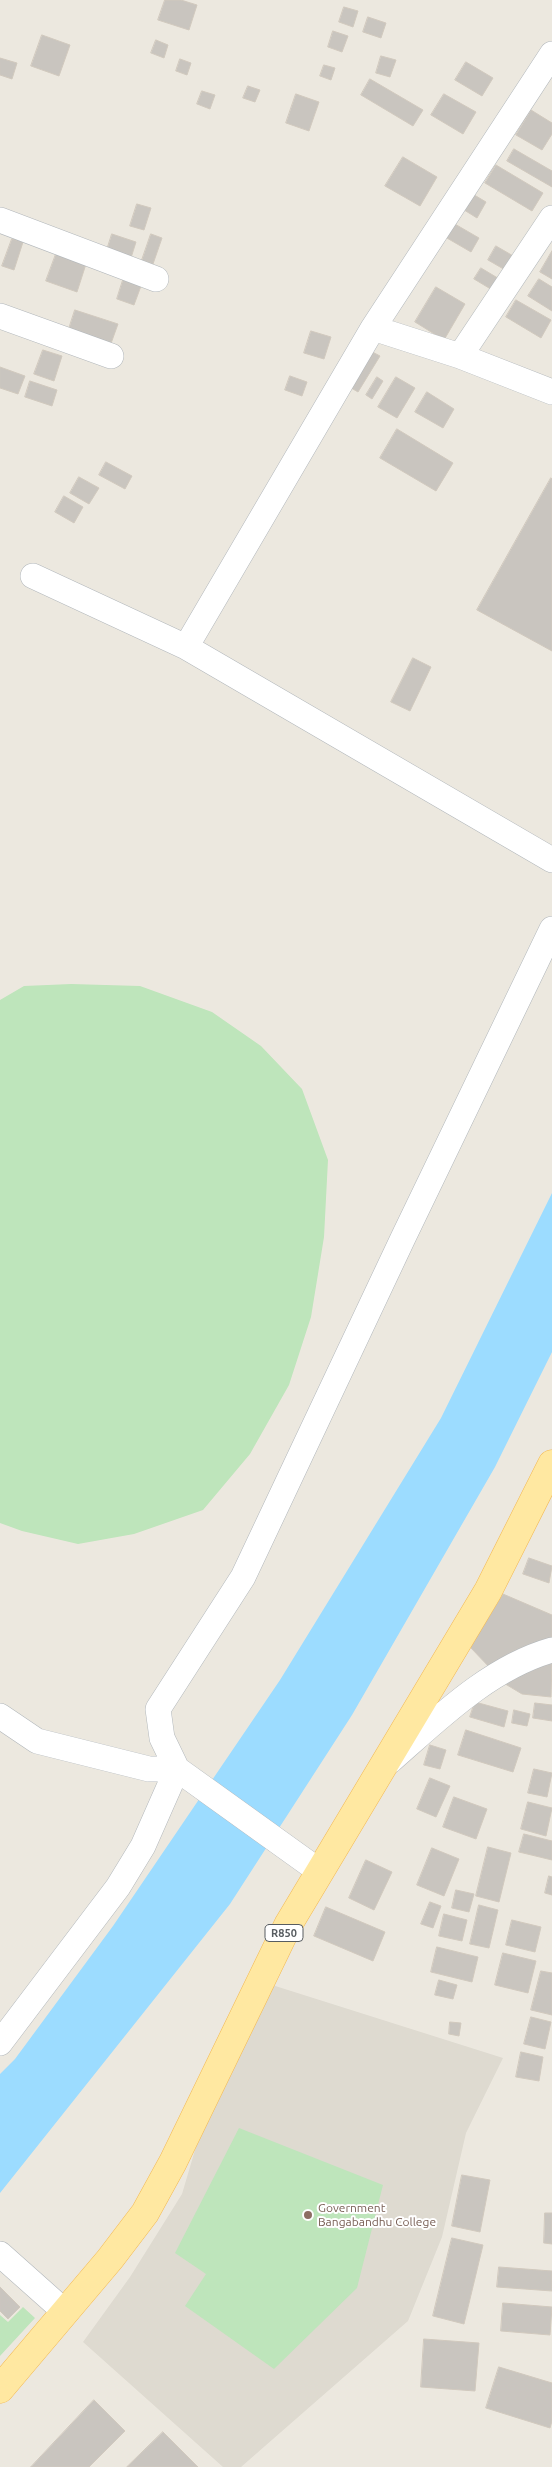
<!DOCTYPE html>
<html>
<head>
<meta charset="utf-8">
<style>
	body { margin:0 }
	canvas { display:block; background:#ece8df }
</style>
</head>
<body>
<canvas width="552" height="2467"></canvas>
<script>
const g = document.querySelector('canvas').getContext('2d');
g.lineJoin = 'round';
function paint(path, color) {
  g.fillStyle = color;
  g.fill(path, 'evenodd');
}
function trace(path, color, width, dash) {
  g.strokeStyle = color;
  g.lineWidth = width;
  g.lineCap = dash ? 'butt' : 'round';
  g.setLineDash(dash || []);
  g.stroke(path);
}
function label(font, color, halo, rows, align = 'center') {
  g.font = font + ' Ubuntu,sans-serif';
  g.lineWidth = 4;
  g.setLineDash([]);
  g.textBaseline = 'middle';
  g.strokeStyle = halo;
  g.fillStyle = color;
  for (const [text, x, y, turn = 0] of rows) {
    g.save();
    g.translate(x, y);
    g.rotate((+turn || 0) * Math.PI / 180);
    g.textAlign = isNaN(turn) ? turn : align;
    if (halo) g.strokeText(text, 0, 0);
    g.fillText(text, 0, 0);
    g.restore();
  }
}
paint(new Path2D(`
	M269,1984L503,2058L466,2133L442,2237L408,2321L241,2467H223L83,2342L130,2277L182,2194L211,2096Z`), '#dedad0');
paint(new Path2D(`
	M71,984L140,986L212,1012L261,1046L302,1089L328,1160L324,1237L311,1317L289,1385L250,1454L203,1510L134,1534L78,1544L22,1531L0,1523V1000L24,986Z
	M239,2128L383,2185L357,2288L274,2369L185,2306L206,2274L175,2253Z
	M23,2307L35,2318L0,2356V2315L8,2322Z`), '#bee5bb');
paint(new Path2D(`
	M552,1193V1352L495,1467L352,1715L230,1904L0,2193V2074L15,2059L113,1926L280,1680L441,1418Z`), '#9cdcff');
const building = new Path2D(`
	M165,0H181L197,5L189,30L158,20Z
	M344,7L358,11L353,27L339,22Z
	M368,17L386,23L381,38L363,32Z
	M333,31L348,36L342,52L328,47Z
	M42,35L70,45L59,76L31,66Z
	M156,40L168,45L164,58L151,53Z
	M381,56L396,60L390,77L376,73Z
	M0,58L17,63L12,79L0,75Z
	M180,59L191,63L187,75L176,71Z
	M466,62L493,78L482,96L455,80Z
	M324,65L335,68L331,80L320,76Z
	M370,79L423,110L413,126L361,95Z
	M248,86L260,90L255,102L243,98Z
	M202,91L215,95L210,109L197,104Z
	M296,94L319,102L309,131L286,123Z
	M444,94L476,112L463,134L431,115Z
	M531,110L552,123V134L542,150L516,135Z
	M514,149L552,171V187L507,161Z
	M403,157L437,177L420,206L385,186Z
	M496,165L543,193L532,211L485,183Z
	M471,193L486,202L477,218L461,208Z
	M137,204L151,208L144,230L130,226Z
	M448,220L479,238L471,252L440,234Z
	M112,234L136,242L130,261L106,253Z
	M151,234L162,238L153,264L142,260Z
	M12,239L23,242L14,270L2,266Z
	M496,246L515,257L507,271L488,260Z
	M552,251V279L540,272Z
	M56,254L86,264L77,292L46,281Z
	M481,268L501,280L494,291L474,279Z
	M539,279L552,287V311L528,296Z
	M123,280L141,286L134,305L117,299Z
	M436,287L465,304L444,340L415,322Z
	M516,300L551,320L541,338L506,317Z
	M75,310L118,324L109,349L67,335Z
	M311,331L331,337L324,359L304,353Z
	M363,347L380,356L358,392L341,382Z
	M43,350L62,356L54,381L34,374Z
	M0,367L25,376L18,394L0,388Z
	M290,376L307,382L302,396L285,390Z
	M377,377L383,381L372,399L366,395Z
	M396,377L415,388L397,418L378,407Z
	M30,381L57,390L52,406L25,397Z
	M427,392L454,409L443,428L415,412Z
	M397,429L453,463L436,491L380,458Z
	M106,462L132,476L125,489L99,475Z
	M79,477L99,488L89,504L70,493Z
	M551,478L552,479V651L477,610Z
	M64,496L83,507L74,523L55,512Z
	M413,658L431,667L410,711L391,702Z
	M529,1558L552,1566L549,1583L523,1574Z
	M503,1594L552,1615V1638L492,1670L470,1647Z
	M552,1661L551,1697L522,1694L502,1682Z
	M475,1702L508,1711L504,1727L470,1717Z
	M535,1703L552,1705V1721L533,1718Z
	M514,1710L530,1714L527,1726L512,1723Z
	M466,1730L521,1748L513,1772L458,1755Z
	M430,1745L446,1750L440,1769L424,1765Z
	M534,1769L552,1773L547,1797L528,1793Z
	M430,1778L450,1786L436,1817L417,1809Z
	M454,1797L487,1809L476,1839L443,1827Z
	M528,1802L552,1808L546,1836L521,1829Z
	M524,1834L552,1841V1860L519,1852Z
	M488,1847L511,1853L499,1902L476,1896Z
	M432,1848L459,1859L444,1896L417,1885Z
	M366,1860L392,1872L374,1910L349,1898Z
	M549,1876L552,1877V1895L545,1893Z
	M456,1890L474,1894L469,1912L452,1908Z
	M430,1902L441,1906L433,1928L421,1924Z
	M479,1905L498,1910L489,1948L470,1944Z
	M326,1907L385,1932L373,1961L314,1936Z
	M444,1914L467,1920L462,1941L439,1936Z
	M512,1920L541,1927L535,1952L506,1945Z
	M437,1947L478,1957L472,1982L431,1972Z
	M503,1953L536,1961L528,1993L495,1985Z
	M541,1971L552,1973V2015L531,2010Z
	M439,1980L457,1985L453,1999L435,1995Z
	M531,2017L551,2022L545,2049L524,2044Z
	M450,2022L461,2023L459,2036L449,2034Z
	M521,2052L543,2057L539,2081L516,2077Z
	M462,2175L490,2180L480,2232L452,2226Z
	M545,2213H552V2244L544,2243Z
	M452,2238L483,2245L464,2324L433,2316Z
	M499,2267L552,2271V2291L497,2287Z
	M0,2287L20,2307L8,2319L0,2311Z
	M503,2303L552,2307L550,2335L501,2331Z
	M424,2339L479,2343L475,2391L421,2387Z
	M499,2367L552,2383V2421L550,2428L486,2408Z
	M94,2400L125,2431L89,2467H31Z
	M163,2432L198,2467H127Z`);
paint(building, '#c9c5bf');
trace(building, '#d1c9be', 1);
const minor = new Path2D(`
	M0,220L156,279
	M0,316L111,356
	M373,328L460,356L552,392
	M460,356L552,218
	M33,576L186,647L552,860
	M186,647L373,328L552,54
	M0,1716L37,1741L149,1769H177
	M390,1761C438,1719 489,1668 552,1650
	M319,1871L177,1769L162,1738L158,1709L243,1577L403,1238L552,929
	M0,2043L118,1887L143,1846L177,1769
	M0,2254L64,2311`);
const major = new Path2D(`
	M0,2389L110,2259L145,2213L173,2162L288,1925L488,1591L552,1464`);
trace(minor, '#b2b7bb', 26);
trace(major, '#f3b851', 29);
trace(minor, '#fff', 25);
trace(major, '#ffe8a1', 28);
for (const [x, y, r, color] of [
	[308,2215,5,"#8d6e63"]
]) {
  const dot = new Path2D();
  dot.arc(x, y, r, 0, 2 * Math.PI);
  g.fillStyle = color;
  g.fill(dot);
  trace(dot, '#fff', 2);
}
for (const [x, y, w] of [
	[284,1933,38]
]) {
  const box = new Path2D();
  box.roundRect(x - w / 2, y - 8.5, w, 17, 4);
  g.fillStyle = '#fff';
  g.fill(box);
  trace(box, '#585d61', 1);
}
label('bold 11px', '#585d61', null, [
	["R850",284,1933]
]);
label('12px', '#785e54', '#fff', [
	["Government",318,2208],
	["Bangabandhu College",318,2222]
], 'left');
</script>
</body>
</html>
